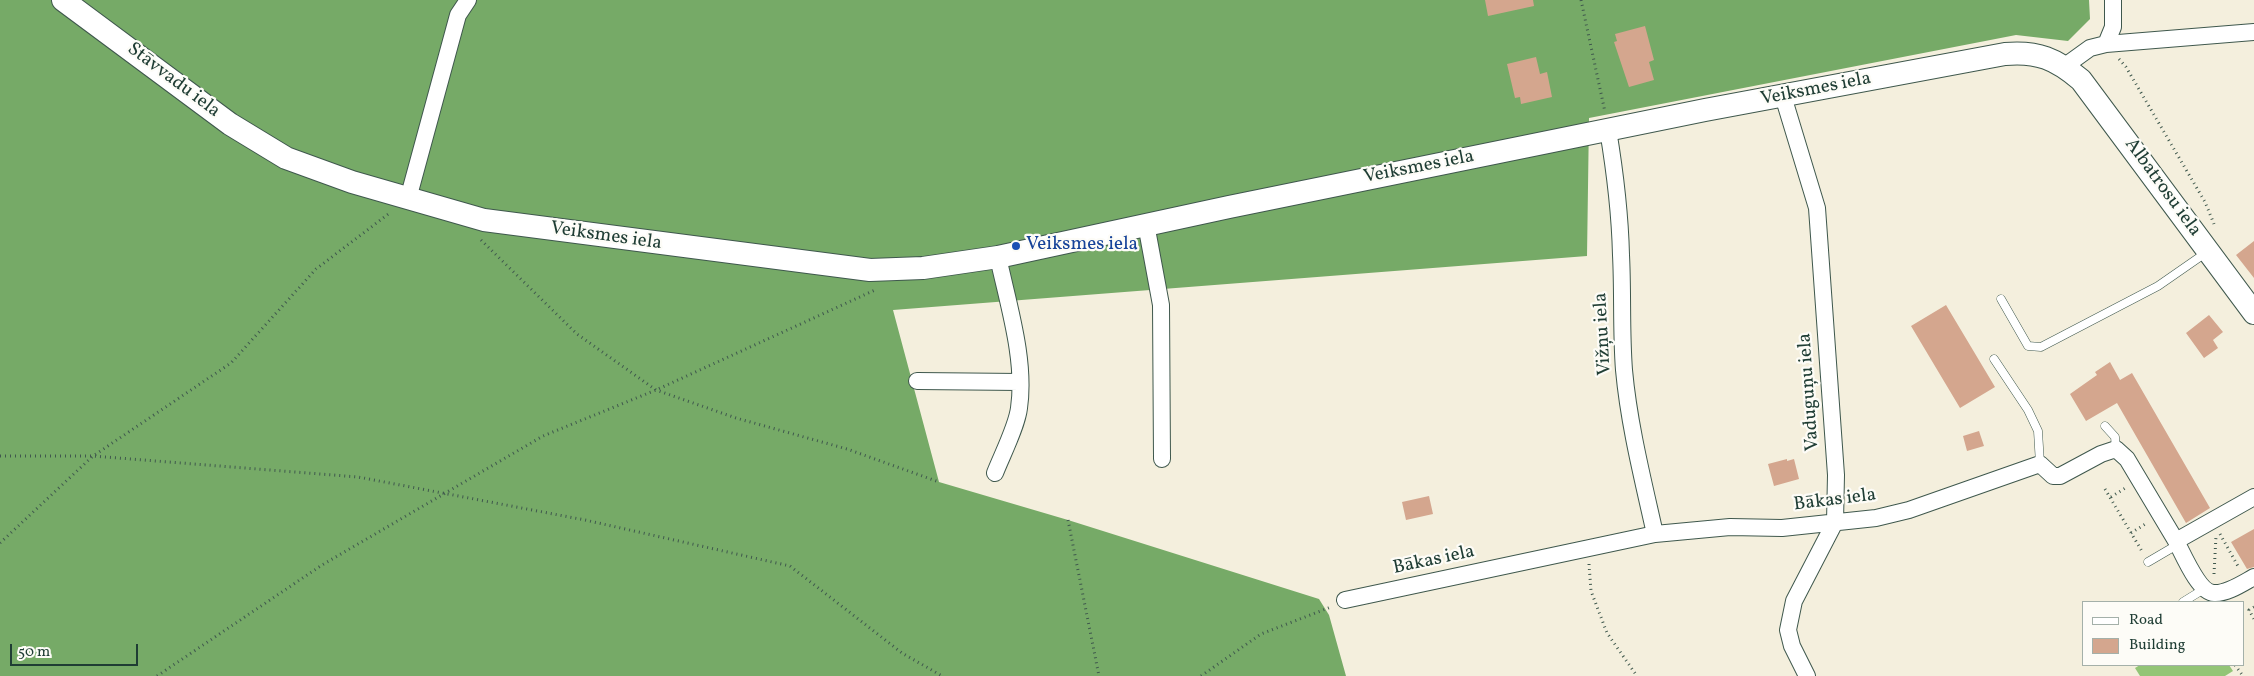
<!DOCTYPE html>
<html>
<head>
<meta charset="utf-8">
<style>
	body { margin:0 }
	#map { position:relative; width:2254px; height:676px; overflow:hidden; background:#f4efdd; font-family:Vollkorn,serif }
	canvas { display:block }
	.legend { position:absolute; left:2082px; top:601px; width:162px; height:65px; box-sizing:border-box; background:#fdfcf7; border:1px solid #a4b0a9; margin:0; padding:6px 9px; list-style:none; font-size:15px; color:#1f3d34 }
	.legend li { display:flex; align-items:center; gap:10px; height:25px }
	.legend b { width:25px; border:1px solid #a4b0a9 }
	.scale { position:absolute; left:10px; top:644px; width:128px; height:22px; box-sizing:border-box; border:2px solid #1f3d34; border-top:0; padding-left:6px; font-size:15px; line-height:18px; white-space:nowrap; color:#1f3d34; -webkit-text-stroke:4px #fdfcf7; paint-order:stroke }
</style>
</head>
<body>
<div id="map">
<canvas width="2254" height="676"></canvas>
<ul class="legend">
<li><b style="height:6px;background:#fff"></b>Road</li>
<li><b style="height:14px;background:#d4a68e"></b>Building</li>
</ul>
<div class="scale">50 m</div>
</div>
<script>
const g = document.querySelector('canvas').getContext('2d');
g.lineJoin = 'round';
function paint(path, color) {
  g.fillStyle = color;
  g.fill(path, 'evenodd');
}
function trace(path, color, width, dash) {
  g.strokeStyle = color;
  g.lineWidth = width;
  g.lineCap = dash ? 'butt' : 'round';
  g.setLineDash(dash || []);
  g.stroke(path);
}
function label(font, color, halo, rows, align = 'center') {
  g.font = font + ' Vollkorn,serif';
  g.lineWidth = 4.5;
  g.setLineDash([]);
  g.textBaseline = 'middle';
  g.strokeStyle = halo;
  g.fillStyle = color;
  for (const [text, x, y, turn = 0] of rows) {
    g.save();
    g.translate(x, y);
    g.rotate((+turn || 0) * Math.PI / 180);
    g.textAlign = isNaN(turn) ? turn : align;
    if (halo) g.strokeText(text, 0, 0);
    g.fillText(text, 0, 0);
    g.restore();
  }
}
paint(new Path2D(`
	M2140,665H2229L2233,671L2225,676H2140L2135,668Z`), '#93c576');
paint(new Path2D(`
	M0,0H2089L2090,19L2068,41L2016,35L1589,118L1587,256L893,310L939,482L1068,520L1319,599L1329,615L1346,676H0Z`), '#76aa67');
paint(new Path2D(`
	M1485,0H1533L1534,6L1488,16Z
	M1645,26L1654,60L1649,62L1654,80L1629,87L1614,42L1617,41L1615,34Z
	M1536,57L1540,74L1547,72L1552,97L1521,104L1520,97L1515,98L1507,64Z
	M2254,241V278L2236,255Z
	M1946,305L1995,387L1960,408L1911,326Z
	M2209,315L2223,332L2213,340L2218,348L2204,358L2186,333Z
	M2110,362L2120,380L2132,373L2210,508L2186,523L2117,403L2086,421L2070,394L2097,375L2095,372Z
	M1979,431L1984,446L1967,451L1963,436Z
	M1787,459V461L1794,459L1799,479L1774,486L1768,464Z
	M1429,496L1433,514L1406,520L1402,502Z
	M2254,529V567L2247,569L2231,542Z`), '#d4a68e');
const service = new Path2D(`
	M2001,299L2028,346L2041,347L2158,286L2207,252
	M1994,359L2028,410L2038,431L2040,464
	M2105,426L2115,437L2116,449
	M2148,562L2177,545
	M2183,602L2204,589`);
const minor = new Path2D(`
	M2106,44L2113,27V0
	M2065,66L2090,48L2106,44L2254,32
	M1783,96L1817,208L1836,475L1835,522L1794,601L1788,630L1792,646L1807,676
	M1608,130C1615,172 1620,213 1621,255C1623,294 1621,331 1624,370C1629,425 1643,480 1655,534
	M408,199L458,15L468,0
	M1146,224L1161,305L1162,459
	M917,381L1020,382
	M995,473C1002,455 1017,426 1019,408C1026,360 1008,304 998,257
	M2176,541C2183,554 2199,593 2214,593C2227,594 2243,583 2254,577
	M1345,600L1655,534L1730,527L1782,528L1876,518L1909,510L2040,464L2053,476H2060L2101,454L2116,449L2127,459L2176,541L2254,497`);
const secondary = new Path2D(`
	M63,0L230,124L286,158L352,182L484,220L870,270L923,268L998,257L1229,207L1705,110L2005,54C2038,51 2056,59 2081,80L2254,313`);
trace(service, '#3f584d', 9);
trace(minor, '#3f584d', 18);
trace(secondary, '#3f584d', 24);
trace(new Path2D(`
	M1581,0L1605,112
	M2119,59L2126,67L2205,202L2214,224
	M481,240L577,334L656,390L736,418L847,449L939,482
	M0,456H93L358,477L585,520L790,566L902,653L942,676
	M2105,489L2143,553
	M2111,497L2127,487
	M1068,520L1099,676
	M2131,533L2147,523
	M2220,534L2239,568
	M0,543L93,456L231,363L316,269L391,212
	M1589,564L1591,591L1607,633L1637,676
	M2214,574L2216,536
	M2254,607L2249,610L2254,619
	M2235,665L2243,676
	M157,676L322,565L543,436L656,390L875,290
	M1201,676L1261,634L1331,607`), '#3f584d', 3, [1, 4]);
trace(service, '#fff', 8);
trace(minor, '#fff', 16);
trace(secondary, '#fff', 22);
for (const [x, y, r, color] of [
	[1016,246,5,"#1a4fb4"]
]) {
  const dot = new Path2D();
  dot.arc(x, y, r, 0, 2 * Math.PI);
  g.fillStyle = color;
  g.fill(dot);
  trace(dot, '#fdfcf7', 2);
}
label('19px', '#1f3d34', '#fdfcf7', [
	["Stāvvadu iela",173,81,37],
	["Veiksmes iela",1816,90,-11],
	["Veiksmes iela",1419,168,-11],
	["Albatrosu iela",2162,188,54],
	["Veiksmes iela",606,237,8],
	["Vižņu iela",1604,334,-93],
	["Vaduguņu iela",1810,392,-94],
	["Bākas iela",1835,501,-7],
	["Bākas iela",1434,561,-12]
]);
label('19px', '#164399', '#fdfcf7', [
	["Veiksmes iela",1026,246]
], 'left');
</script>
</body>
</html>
